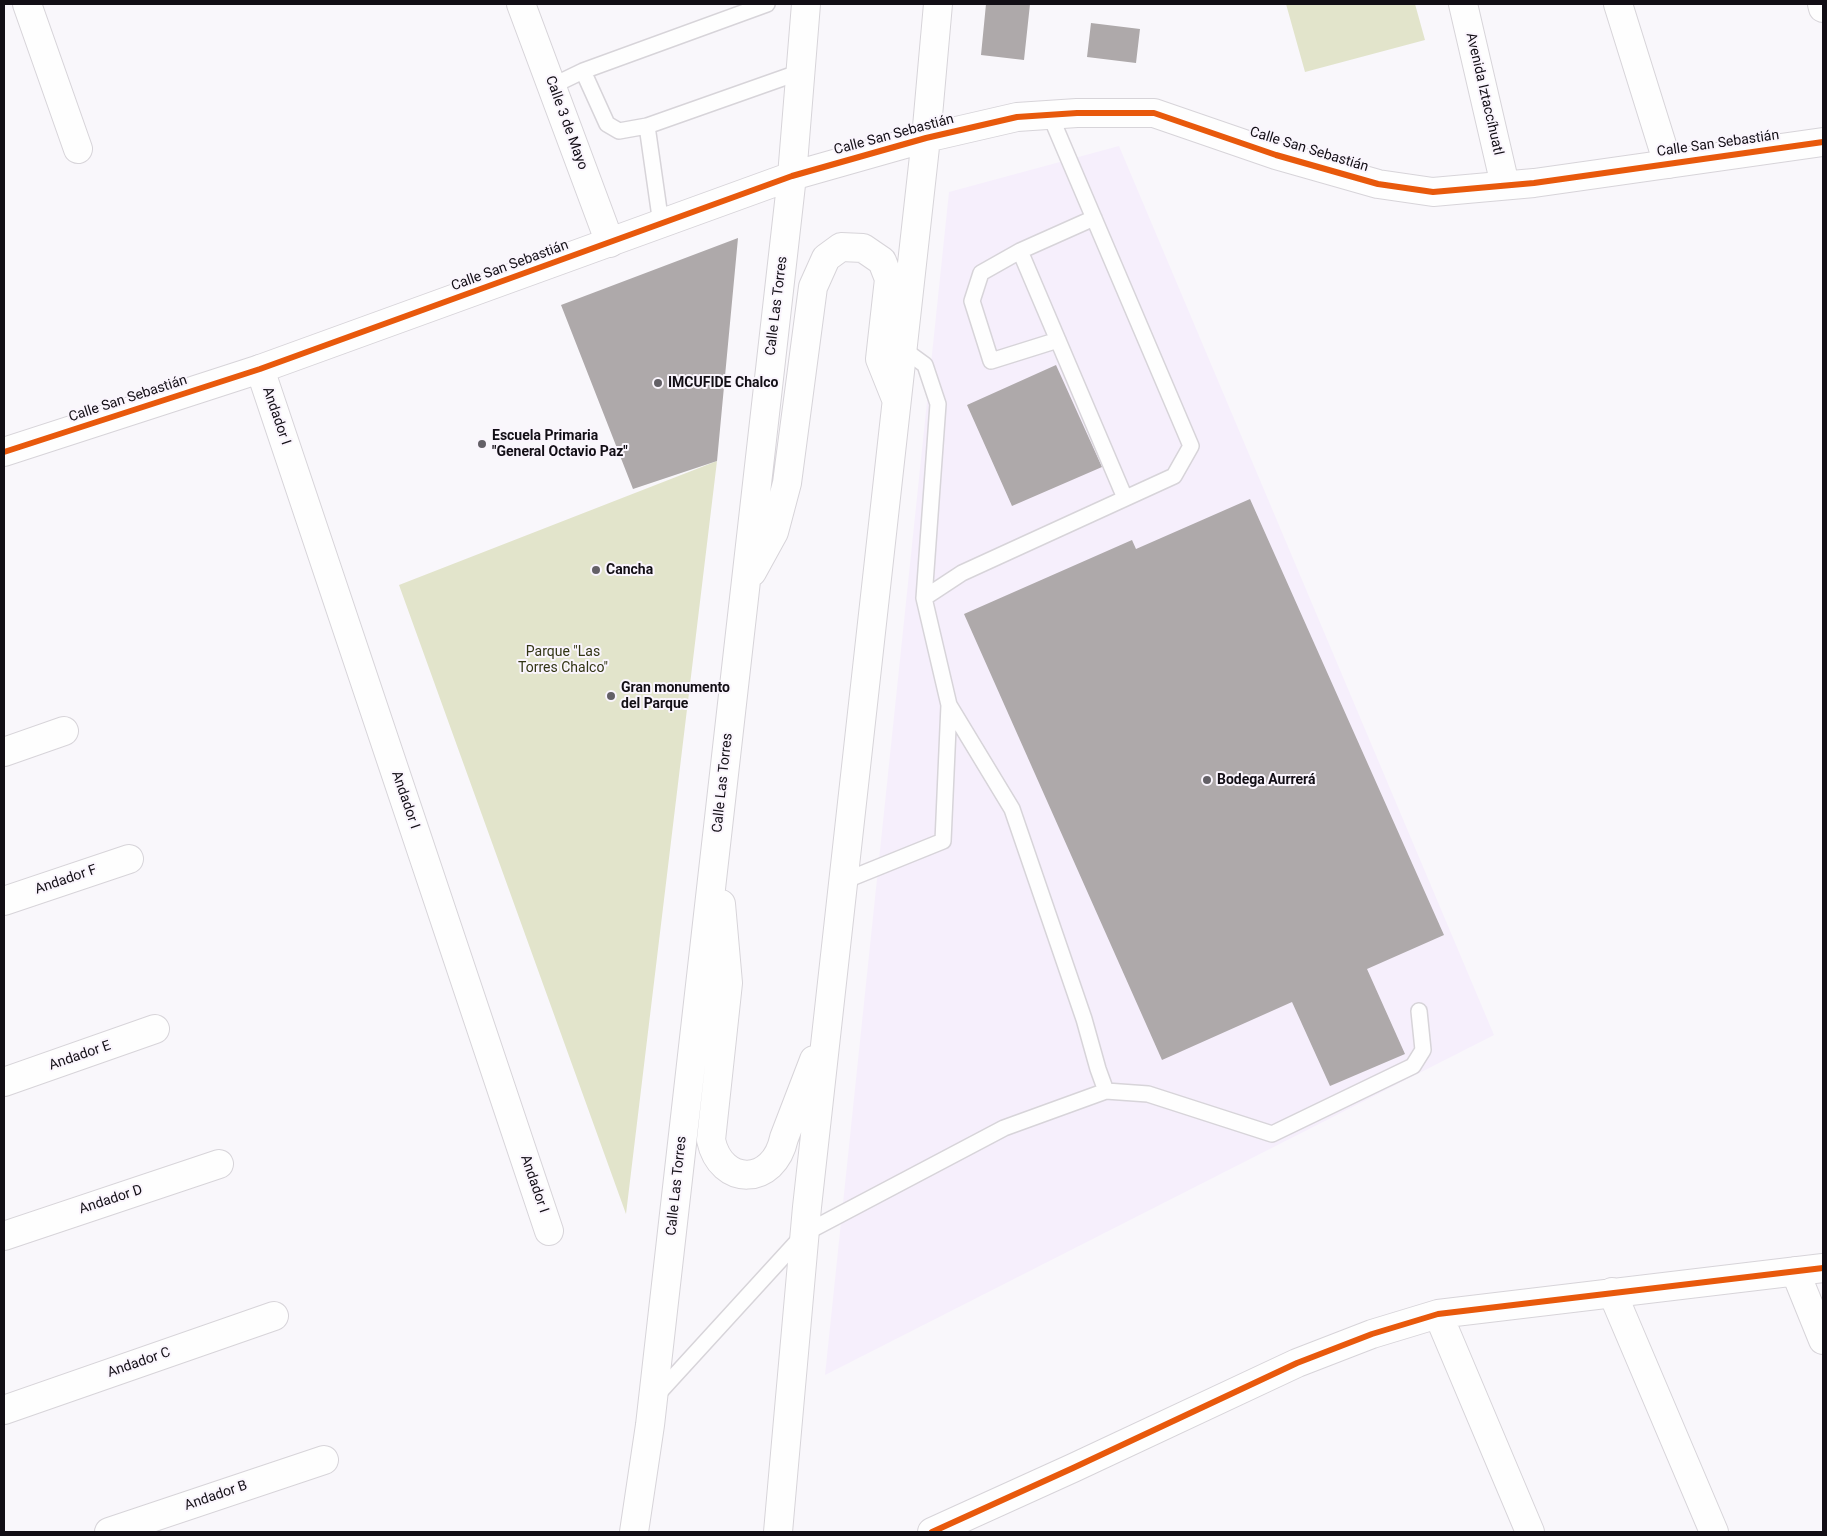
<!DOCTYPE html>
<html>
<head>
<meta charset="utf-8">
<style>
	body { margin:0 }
	#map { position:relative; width:1827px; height:1536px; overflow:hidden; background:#f9f7fb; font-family:Roboto,sans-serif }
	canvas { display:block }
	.frame { position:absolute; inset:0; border:5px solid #120e15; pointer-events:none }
</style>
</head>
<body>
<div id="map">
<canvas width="1827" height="1536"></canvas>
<div class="frame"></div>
</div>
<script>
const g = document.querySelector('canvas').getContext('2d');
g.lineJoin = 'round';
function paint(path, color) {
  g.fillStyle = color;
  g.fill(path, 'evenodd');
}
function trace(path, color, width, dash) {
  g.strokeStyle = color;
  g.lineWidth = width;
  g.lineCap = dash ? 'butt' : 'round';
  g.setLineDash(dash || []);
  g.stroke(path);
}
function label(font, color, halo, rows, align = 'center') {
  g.font = font + ' Roboto,sans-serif';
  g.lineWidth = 4;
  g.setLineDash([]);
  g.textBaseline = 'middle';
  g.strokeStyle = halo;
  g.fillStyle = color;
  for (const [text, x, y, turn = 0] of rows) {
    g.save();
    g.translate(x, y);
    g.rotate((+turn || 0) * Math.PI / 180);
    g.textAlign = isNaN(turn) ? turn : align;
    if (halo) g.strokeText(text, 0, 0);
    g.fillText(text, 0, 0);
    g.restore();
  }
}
paint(new Path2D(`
	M1119,146L1494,1035L825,1375L949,192Z`), '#f6effc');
paint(new Path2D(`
	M1286,4H1415L1425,40L1305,72Z
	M717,461L626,1214L399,585Z`), '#e2e4cb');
paint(new Path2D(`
	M986,4H1030L1024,60L981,55Z
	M1091,23L1140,29L1136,63L1087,57Z
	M738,238L717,461L633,489L561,305Z
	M1056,365L1102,467L1012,506L967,405Z
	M1250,499L1444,935L1367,969L1405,1054L1330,1086L1292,1002L1162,1060L964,614L1132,540L1136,549Z`), '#aea9aa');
const lane = new Path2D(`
	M583,71L607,124L619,131L647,126L661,224
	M552,86L583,71L767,4
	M647,126L800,72
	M1020,251L1125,498
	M1058,340L991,361L972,301L981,273L1020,251L1094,218
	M903,349L925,365L938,404L924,598
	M844,881L943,841L949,705
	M1106,1091L1148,1094L1272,1134L1413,1066L1423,1050L1419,1011
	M656,1396L805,1233L1004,1128L1106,1091L1098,1069L1084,1019L1012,809L949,705L924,598L962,573L1174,476L1191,446L1050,115`);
const street = new Path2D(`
	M27,4L78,149
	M521,4L610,243
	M1463,4L1505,185
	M1618,4L1668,164
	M1822,4L1823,8
	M260,369L549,1231
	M4,752L64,731
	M4,901L129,859
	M4,1082L155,1029
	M4,1236L219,1164
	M1795,1271L1823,1340
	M1612,1292L1714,1532
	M1438,1314L1530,1532
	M4,1410L274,1316
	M109,1532L324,1460
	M932,1532L1073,1468L1297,1363L1372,1334L1438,1314L1823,1268`);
const secondary = new Path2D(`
	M4,452L260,369L792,176L926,138L1017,117L1077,113H1154L1276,155L1378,184L1433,192L1534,183L1823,142
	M752,572L774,532L787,483L813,287L826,258L841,247L863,248L882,261L889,279L880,359L896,399
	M721,904L728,983L711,1140C721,1187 774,1186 784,1138L814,1060
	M634,1532L650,1425L792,176L806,4
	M778,1532L807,1207L926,138L938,4`);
trace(lane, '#d7d4d9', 18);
trace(street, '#d7d4d9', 30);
trace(secondary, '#d7d4d9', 30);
trace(lane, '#fefefe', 15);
trace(street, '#fefefe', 28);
trace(secondary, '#fefefe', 28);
trace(new Path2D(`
	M4,452L260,369L792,176L926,138L1017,117L1077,113H1154L1276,155L1378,184L1433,192L1534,183L1823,142
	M932,1532L1073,1468L1297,1363L1372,1334L1438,1314L1823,1268`), '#e8590c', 6);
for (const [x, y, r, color] of [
	[658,383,5,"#636066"],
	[482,444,5,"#636066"],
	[596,570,5,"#636066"],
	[611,696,5,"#636066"],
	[1207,780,5,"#636066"]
]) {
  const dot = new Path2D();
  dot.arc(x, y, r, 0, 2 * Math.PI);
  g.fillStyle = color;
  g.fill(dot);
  trace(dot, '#faf5fd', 2);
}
label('14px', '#120e15', '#faf5fd', [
	["Avenida Iztaccíhuatl",1484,94,77],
	["Calle 3 de Mayo",566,123,70],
	["Calle San Sebastián",894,135,-15],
	["Calle San Sebastián",1718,144,-8],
	["Calle San Sebastián",1309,150,17],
	["Calle San Sebastián",510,266,-20],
	["Calle Las Torres",777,306,-83],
	["Calle San Sebastián",128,399,-18],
	["Andador I",276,416,71],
	["Calle Las Torres",723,783,-84],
	["Andador I",405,800,71],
	["Andador F",66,880,-19],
	["Andador E",80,1056,-19],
	["Andador I",534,1184,71],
	["Calle Las Torres",677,1186,-84],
	["Andador D",111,1200,-18],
	["Andador C",139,1363,-19],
	["Andador B",216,1496,-19]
]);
label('bold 14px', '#120e15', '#faf5fd', [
	["IMCUFIDE Chalco",668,383],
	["Escuela Primaria",492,436],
	["\"General Octavio Paz\"",492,452],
	["Cancha",606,570],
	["Gran monumento",621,688],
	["del Parque",621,704],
	["Bodega Aurrerá",1217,780]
], 'left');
label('14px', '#323514', '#faf5fd', [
	["Parque \"Las",563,652],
	["Torres Chalco\"",563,668]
]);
</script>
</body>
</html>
